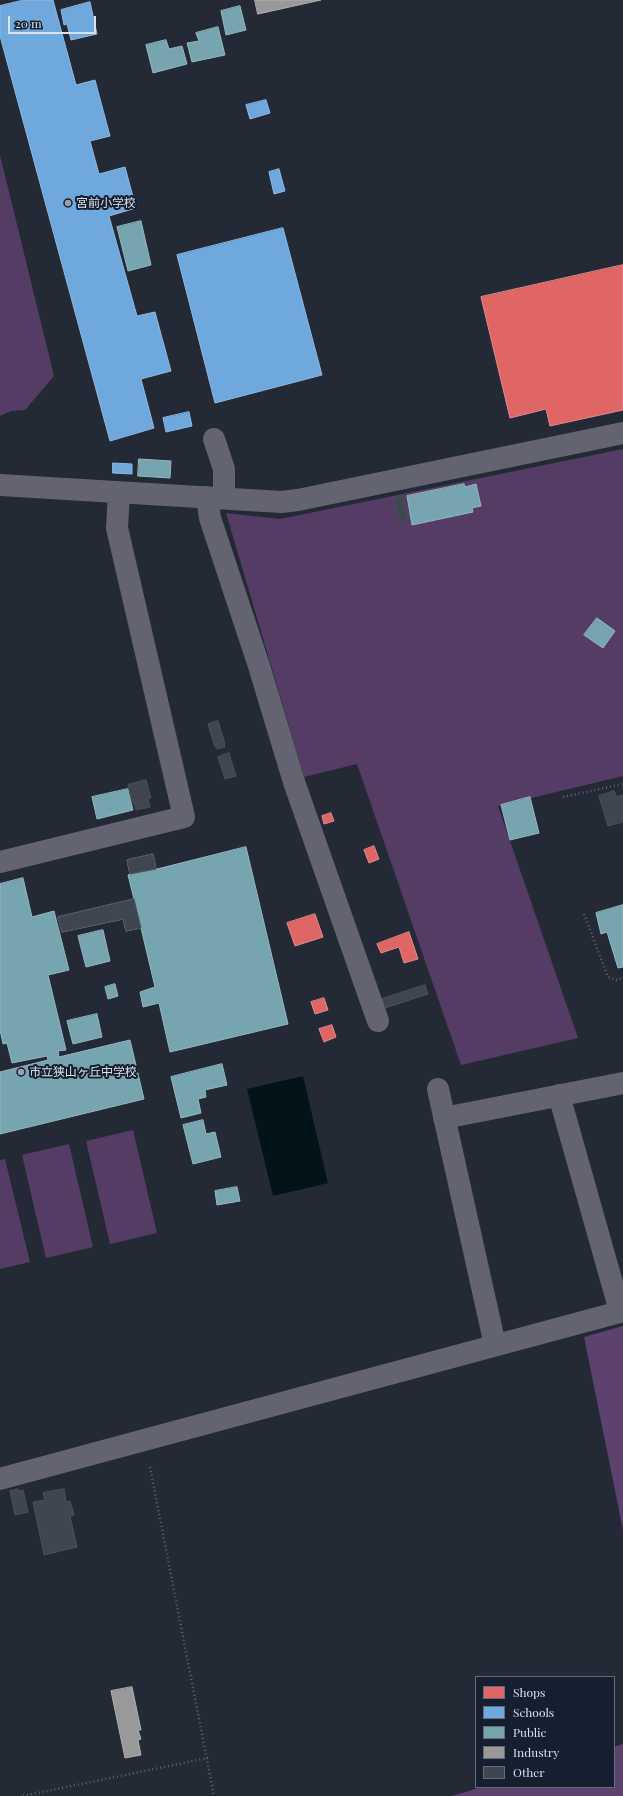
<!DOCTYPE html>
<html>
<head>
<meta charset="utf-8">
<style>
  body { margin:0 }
  #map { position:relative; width:623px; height:1796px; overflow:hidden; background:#242a35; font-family:"Playfair Display",serif }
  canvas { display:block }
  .legend { position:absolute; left:475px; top:1676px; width:140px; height:112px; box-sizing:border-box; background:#151f30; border:1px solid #646d7c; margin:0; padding:5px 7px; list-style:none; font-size:12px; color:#dae1ed }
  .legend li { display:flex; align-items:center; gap:8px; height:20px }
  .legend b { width:20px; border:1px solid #646d7c }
  .scale { position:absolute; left:8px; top:16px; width:88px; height:18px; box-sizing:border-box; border:2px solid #dae1ed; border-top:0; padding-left:5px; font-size:12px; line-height:14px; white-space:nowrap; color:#dae1ed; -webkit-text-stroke:3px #151f30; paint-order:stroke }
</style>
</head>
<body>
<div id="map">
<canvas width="623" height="1796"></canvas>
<ul class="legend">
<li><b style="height:11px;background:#e06666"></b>Shops</li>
<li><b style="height:11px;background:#6fa8dc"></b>Schools</li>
<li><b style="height:11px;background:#76a5af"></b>Public</li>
<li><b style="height:11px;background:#999"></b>Industry</li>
<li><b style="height:11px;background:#3f464f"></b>Other</li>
</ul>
<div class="scale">20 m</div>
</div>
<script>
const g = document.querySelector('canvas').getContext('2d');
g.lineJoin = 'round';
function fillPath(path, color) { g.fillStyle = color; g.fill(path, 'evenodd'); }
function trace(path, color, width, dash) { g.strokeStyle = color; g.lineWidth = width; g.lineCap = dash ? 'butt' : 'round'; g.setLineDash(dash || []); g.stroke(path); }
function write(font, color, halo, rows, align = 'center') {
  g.font = font + ' "Playfair Display","Noto Sans JP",serif'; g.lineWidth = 4; g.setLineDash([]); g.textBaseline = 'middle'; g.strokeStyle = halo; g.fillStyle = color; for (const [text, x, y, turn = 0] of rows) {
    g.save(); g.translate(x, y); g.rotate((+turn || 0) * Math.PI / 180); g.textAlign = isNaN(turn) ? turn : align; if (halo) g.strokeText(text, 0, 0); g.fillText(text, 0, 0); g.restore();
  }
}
const green = new Path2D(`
  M0,155L54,376L25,410L11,411L0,416Z
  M623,449V776L498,806L578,1038L461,1065L357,764L304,777L226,513L280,519Z
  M133,1130L157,1233L110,1244L86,1141Z
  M69,1144L93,1247L46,1258L22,1155Z
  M5,1159L30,1262L0,1269V1160Z`);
const forest = new Path2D(`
  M623,1326V1530L584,1337Z
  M623,1744V1796H452L482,1787H614V1747Z`);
const water = new Path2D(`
  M303,1076L328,1183L273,1196L247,1089Z`);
const shops = new Path2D(`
  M623,265V410L550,426L546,409L510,418L481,297Z
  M331,813L334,821L324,824L322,816Z
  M374,846L379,859L369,863L364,850Z
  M315,914L323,937L295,946L287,923Z
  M409,932L418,959L404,963L399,947L381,953L377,944Z
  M324,998L328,1010L315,1014L311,1002Z
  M332,1025L336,1037L324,1042L319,1029Z`);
const schools = new Path2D(`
  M24,0H53L76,85L95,80L110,136L90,141L99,174L125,167L136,208L109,216L137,316L155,312L171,371L141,379L154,428L110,441L0,36V6Z
  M90,2L97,34L71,40L67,24L64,25L61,10Z
  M266,100L270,113L250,119L246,105Z
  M279,169L285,191L274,194L269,172Z
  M283,228L322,375L215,403L177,255Z
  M189,412L192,426L166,432L163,418Z
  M113,463L132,464V474L113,473Z`);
const public = new Path2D(`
  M240,6L246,30L226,35L221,11Z
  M218,27L225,55L192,62L187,43L199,41L196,33Z
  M166,40L169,49L182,46L187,64L153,73L146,45Z
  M141,221L151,265L128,271L117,227Z
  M139,459L171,461L170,478L138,476Z
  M464,484L465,487L476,484L481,506L472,508L473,512L412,525L407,496Z
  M597,618L615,631L603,648L584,635Z
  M128,789L133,810L97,819L92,797Z
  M530,797L539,833L510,840L501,805Z
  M246,847L288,1024L170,1052L159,1003L143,1007L140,992L155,987L141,928L126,931L123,919L62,932L58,917L134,899L128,875L130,874L127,860L153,854L156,869Z
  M23,878L32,917L54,911L69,970L48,975L66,1050L58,1051L59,1057L130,1040L144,1099L0,1134V1072L48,1060L47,1056L12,1063L7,1043L3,1044L0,1030V884Z
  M623,905V967L618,968L607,932L601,934L596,913Z
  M103,930L110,961L86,967L78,936Z
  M115,984L118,996L108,999L105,987Z
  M97,1014L102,1037L73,1044L67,1021Z
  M222,1064L227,1085L205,1090L206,1097L198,1099L201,1113L181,1118L171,1077Z
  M203,1120L206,1134L215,1132L221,1157L193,1164L183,1125Z
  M237,1187L240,1201L217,1205L215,1191Z`);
const industry = new Path2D(`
  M255,0H321L258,14Z
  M132,1687L141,1730H138L141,1739L138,1740L141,1755L125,1758L111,1691Z`);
const building = new Path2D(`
  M402,496L408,519L399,521L394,498Z
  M218,721L225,744H224L225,747L217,749V747H215L208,724Z
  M229,753L236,776L225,779L218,757Z
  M146,780L151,798H148L150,807L136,810L134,802L132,803L128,785Z
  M614,791L617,797L623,795V822L608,826L599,796Z
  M153,854L156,869L130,874L127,860Z
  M134,899L141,928L126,931L123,919L62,932L58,917Z
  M425,985L428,994L385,1008L382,999Z
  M18,1489L19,1491L23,1490L28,1512L15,1515L10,1491Z
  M64,1489L66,1502L70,1501L74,1515L70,1516L77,1547L44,1555L33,1502L45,1500L43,1493Z`);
const path = new Path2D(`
  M563,797L623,784
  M584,914L608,977L616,980L623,978
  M150,1467L214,1796
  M23,1796L208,1758`);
const minor = new Path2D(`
  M214,439L224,469V498
  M0,485L281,502L298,500L623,433
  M207,497L210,518L259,666L294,782L378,1021
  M0,862L184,817L117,528L119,492
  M438,1089L495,1345
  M559,1095L620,1311
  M444,1118L623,1083
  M0,1479L623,1311`);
const markers = [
  [68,203,4,"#9aa1ad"],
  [21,1072,4,"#9aa1ad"]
];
const poiNames = [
  ["宮前小学校",76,203],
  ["市立狭山ヶ丘中学校",29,1072]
];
fillPath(green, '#543c64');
fillPath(forest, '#5c426d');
fillPath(water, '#031419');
fillPath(shops, '#e06666');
trace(shops, '#de8b8e', 1);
fillPath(schools, '#6fa8dc');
trace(schools, '#8fb9e1', 1);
fillPath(public, '#76a5af');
trace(public, '#94b7c2', 1);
fillPath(industry, '#999');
trace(industry, '#acafb2', 1);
fillPath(building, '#3f464f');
trace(building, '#495159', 1);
trace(path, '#60616c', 2.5, [1, 3]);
trace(minor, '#636371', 22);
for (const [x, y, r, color] of markers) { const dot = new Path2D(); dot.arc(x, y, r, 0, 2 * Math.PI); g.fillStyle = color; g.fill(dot); trace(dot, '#151f30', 1.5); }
write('12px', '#dae1ed', '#151f30', poiNames, 'left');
</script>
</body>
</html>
